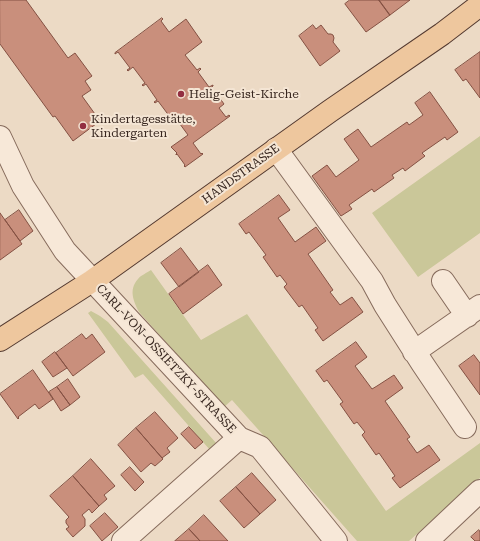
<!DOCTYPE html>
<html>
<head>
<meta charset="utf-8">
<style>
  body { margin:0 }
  canvas { display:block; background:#ecdac5 }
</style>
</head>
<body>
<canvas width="480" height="541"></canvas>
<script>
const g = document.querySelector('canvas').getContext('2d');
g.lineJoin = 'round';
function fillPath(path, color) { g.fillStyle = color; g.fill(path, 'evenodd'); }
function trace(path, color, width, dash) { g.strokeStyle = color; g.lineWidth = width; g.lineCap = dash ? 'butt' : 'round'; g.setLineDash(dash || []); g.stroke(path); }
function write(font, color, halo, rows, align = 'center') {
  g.font = font + ' "Roboto Serif",serif'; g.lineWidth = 4; g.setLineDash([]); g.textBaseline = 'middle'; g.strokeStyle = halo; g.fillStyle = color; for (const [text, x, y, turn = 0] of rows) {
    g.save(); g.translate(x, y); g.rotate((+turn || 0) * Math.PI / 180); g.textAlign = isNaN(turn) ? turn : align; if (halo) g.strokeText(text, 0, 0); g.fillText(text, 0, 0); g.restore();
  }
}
const green = new Path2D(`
  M480,136V233L418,277L372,213Z
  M151,270L201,340L247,314L386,511L480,443V478L409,541H357L232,400L224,407L139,312C134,302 128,290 138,279C141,275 147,273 151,270Z
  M91,311L100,316L108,322L217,444L210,450L143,374L135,378L88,313Z`);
const building = new Path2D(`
  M0,0H26L68,58L75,53L92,76L85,81L91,90L82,96L100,121L73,141L55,116L53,117L0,44Z
  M350,0H379L390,15L366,32L345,4Z
  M379,0H410L390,15Z
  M162,18L163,19L161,21L169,32L186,19L202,42L185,55L197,70L200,68L201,69L198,72L209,87L213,85V86L207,91L214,101L219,97L224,104L219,108L226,117L229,115L230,116L193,143L201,154L202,153L203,154L185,167L184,166L185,165L177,154L176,155V154L177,153L171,147L188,135L174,116L168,120L167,119L170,117L158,101L155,103L154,102L157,100L146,84L143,86L142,85L145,83L133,67L128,71L127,70L130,68L118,52L115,54V53Z
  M313,25L316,29L321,25L328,34H331L333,35L334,38L333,42L340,51L320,66L299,36Z
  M480,52V98L466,79L463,81L455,70Z
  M430,92L458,132L447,140L445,137L422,153L425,156L405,171L403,168L392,175L394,178L374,192L372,189L349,205L352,209L341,216L312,176L327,165L336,177L359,160L344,139L358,129L371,147L407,122L409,125L423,115L415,103Z
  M279,195L290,210L278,218L295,242L316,227L326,241L308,254L333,290L330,292L340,305L352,297L363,312L323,341L315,330L318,328L302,305L299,307L284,287L287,284L280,275L277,277L263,257L266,255L249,232L246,234L239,224Z
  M19,210L33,231L20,241L5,220Z
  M0,213L22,244L0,260Z
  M181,248L199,272L179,287L161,263Z
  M208,265L222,285L183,314L169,294Z
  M82,334L86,339L92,334L105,352L73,376L56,353Z
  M356,342L367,357L355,366L372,389L377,386L394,375L403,388L385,401L410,437L407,439L417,453L429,445L440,460L400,488L392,478L395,476L379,453L376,455L362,435L365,432L357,422L354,424L340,404L343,402L327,380L324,382L316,371Z
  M55,352L67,368L53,377L42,362Z
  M474,355L480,363V395L459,366Z
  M33,370L53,399L39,409L35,404L18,417L19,418L18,419L0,394Z
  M68,379L80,397L70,405L57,387Z
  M57,387L70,405L61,411L49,392Z
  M155,412L178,438L167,448L170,452L162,458L136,428Z
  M189,427L203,442L195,449L181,434Z
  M136,428L163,459L155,466L151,463L141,472L118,445Z
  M91,459L115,486L104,495L107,499L99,506L73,476Z
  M130,467L144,482L135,491L121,475Z
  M252,473L276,500L260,514L236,487Z
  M73,476L99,506L92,513L89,509L82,515L85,519V526L73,537L66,529L69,527L66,523V520L69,517L50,496Z
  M236,487L260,514L244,528L220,501Z
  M105,513L118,527L102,541L90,526Z
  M204,515L228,541H200L189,529Z
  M189,529L200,541H175Z
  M479,530L480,532V541H475L471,537Z`);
const minor = new Path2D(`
  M0,137L23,186L65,251L239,438L260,447L336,541
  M276,149L372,281L385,305L422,363L465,427
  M443,281L467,316
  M414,352L480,306
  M123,541L239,438
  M427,541L480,491`);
const major = new Path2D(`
  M0,340L92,281L330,111L442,34L480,5`);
const markers = [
  [181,94,4,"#932e41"],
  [83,126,4,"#932e41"]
];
const poiNames = [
  ["Helig-Geist-Kirche",189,94],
  ["Kindertagesstätte,",91,119],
  ["Kindergarten",91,133]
];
const streetNames = [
  ["HANDSTRASSE",241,174,-36],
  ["CARL-VON-OSSIETZKY-STRASSE",166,359,47]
];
fillPath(green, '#cac799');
fillPath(building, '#c98f7c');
trace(building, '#845143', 1);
trace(minor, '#866b5c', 24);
trace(major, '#543a30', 24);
trace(minor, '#f7e8d8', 22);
trace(major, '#eec79e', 22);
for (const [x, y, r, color] of markers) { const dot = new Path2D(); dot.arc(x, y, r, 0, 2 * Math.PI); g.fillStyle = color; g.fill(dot); trace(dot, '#f4e5d4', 1.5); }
write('12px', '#37261f', '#f4e5d4', poiNames, 'left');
write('12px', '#37261f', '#f4e5d4', streetNames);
</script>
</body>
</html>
